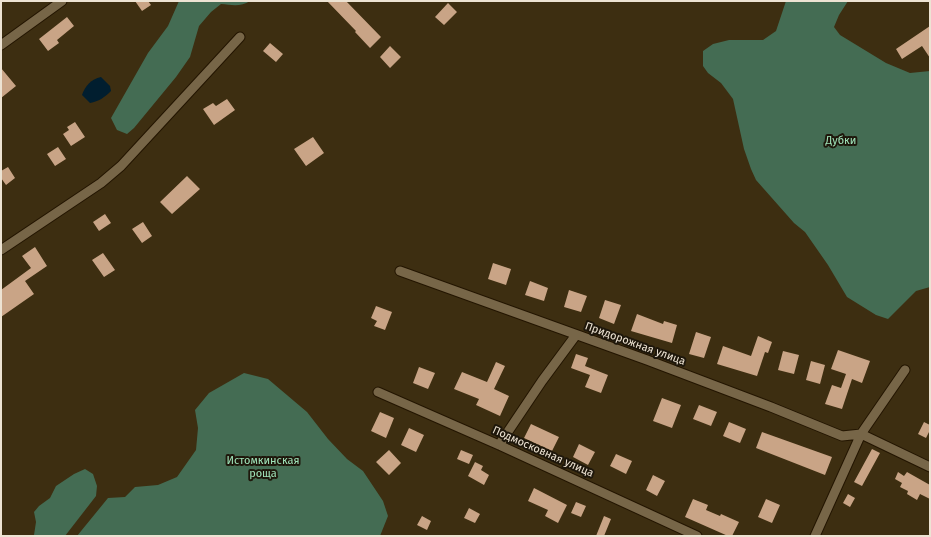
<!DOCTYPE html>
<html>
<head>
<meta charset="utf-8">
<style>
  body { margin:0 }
  #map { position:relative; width:931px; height:537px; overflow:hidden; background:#3d2e11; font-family:"Fira Sans",sans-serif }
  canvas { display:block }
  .frame { position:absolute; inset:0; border:2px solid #ede3d3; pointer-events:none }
</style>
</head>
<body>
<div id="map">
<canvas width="931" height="537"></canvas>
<div class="frame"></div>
</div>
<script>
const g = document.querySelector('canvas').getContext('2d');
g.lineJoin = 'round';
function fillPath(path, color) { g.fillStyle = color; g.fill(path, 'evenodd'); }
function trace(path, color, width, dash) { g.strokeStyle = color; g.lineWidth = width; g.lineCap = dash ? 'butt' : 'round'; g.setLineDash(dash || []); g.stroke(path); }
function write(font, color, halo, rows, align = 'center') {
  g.font = font + ' "Fira Sans",sans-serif'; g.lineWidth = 4; g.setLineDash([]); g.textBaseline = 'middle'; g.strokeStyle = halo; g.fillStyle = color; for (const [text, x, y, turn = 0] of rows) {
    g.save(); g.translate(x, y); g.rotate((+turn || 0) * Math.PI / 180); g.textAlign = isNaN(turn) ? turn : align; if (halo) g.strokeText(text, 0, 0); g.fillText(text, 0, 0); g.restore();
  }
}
const forest = new Path2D(`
  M179,1H250C241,7 232,5 221,4L211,12L199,26L190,57L176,77L134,128L127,134L117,130L111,118L148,53L168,26Z
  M786,1H848L839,15L834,27L840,35L886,63L910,73L930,71V287L916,291L888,319L876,315L847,297L828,265L805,232L794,223L756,180L751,169L744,149L733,99L721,83L708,73L703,66V51L713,44L729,40H763L776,31Z
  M244,373L268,379L307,412L328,439L347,459L363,471L383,501L388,516L380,536H77L108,498L125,497L135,487L158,485L177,477L196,450L198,428L195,410L209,393Z
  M85,469L93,474L97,486L96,496L65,536H32L34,535L36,522L34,512L39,506L50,498L56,486L74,474Z`);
const water = new Path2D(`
  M101,77L110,86L111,91C104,98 99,101 90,103L82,95C85,86 91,79 101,77Z`);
const building = new Path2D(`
  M135,1H148L151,5L142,11Z
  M327,1H346L381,37L370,48L355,32L356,31Z
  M448,3L457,12L444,25L435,17Z
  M67,17L74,26L57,40L59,43L48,51L39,39Z
  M930,26V58L922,46L902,59L896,49Z
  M270,43L283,54L276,62L263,51Z
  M390,46L401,57L390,68L380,57Z
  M1,68L16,86L1,98Z
  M227,99L235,110L214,125L203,109L213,103L216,106Z
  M75,122L85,137L71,146L63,134L69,130L67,127Z
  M313,137L324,153L306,166L294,149Z
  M58,147L66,159L55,166L47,154Z
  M8,167L15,178L6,185L1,178V171Z
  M187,176L200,189L172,214L160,202Z
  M105,214L111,223L99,231L93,222Z
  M143,222L152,236L142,243L132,229Z
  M35,247L47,266L25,281L34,294L1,317V290L31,268L22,256Z
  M103,253L115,270L104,277L92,260Z
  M493,263L511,269L506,285L488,279Z
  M530,281L548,288L544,301L525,295Z
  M569,290L587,296L581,312L564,307Z
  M605,300L621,305L614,324L599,318Z
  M376,306L392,312L385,330L374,326L377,321L371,318Z
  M637,314L663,324L664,321L677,325L672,343L631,331Z
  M696,332L711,337L704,358L689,354Z
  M758,336L772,342L768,353L765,352L757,376L717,364L723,346L751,356Z
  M838,350L870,361L862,383L852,379L842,409L825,404L832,385L841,388L846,374L831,369Z
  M783,351L799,355L794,374L778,370Z
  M576,354L588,358L585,366L608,375L601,393L585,387L590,375L571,368Z
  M811,361L825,365L820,384L806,380Z
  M496,362L505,366L494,389L509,396L500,416L476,405L479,399L454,389L462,372L487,382Z
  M419,367L435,373L428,389L413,383Z
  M662,398L681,405L672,428L653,421Z
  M699,405L717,412L711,426L693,419Z
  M380,412L394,418L386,438L371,431Z
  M729,422L746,429L740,443L723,436Z
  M924,422L930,425V430L926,438L918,434Z
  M531,424L559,437L552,451L524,438Z
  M409,428L424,435L416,452L401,445Z
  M762,432L832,457L825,475L756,448Z
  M579,444L595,452L588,465L573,457Z
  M872,449L880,453L862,486L854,482Z
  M389,450L401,463L389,475L376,462Z
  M461,450L473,455L469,464L457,459Z
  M616,454L632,461L626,474L610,466Z
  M475,462L483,466L481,470L489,475L484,485L468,476Z
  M898,472L904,476L907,472L930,485V499L920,494L917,500L907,494L908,491L900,487L902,483L895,479Z
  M653,475L665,481L657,496L646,490Z
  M534,488L567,505L558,523L545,516L548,510L528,501Z
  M848,494L855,498L850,507L843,503Z
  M693,499L708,505L706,510L720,516L721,514L739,522L732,536H728L685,517Z
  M766,499L780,505L772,523L758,517Z
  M576,502L586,506L581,517L571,513Z
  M469,508L480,514L475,523L464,518Z
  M422,516L431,521L427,530L417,525Z
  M604,516L611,519L604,536H596Z`);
const street = new Path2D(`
  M1,45L62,1
  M1,250L101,183L121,166L240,37
  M400,271L647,360L771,407L842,436L861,434L930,467
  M378,392L499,445L697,536
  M499,445L542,381L576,335
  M815,536L861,434L905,370`);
const parkNames = [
  ["Дубки",841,141],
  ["Истомкинская",263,461],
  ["роща",263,474]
];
const streetNames = [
  ["Придорожная улица",635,344,20],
  ["Подмосковная улица",543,452,24]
];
fillPath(forest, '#446c53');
fillPath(water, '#011e2f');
fillPath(building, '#c9a486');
trace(street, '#231500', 11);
trace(street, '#776648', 9);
write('11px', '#9fe3b9', '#1e170b', parkNames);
write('11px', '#ede3d3', '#1e170b', streetNames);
</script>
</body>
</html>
